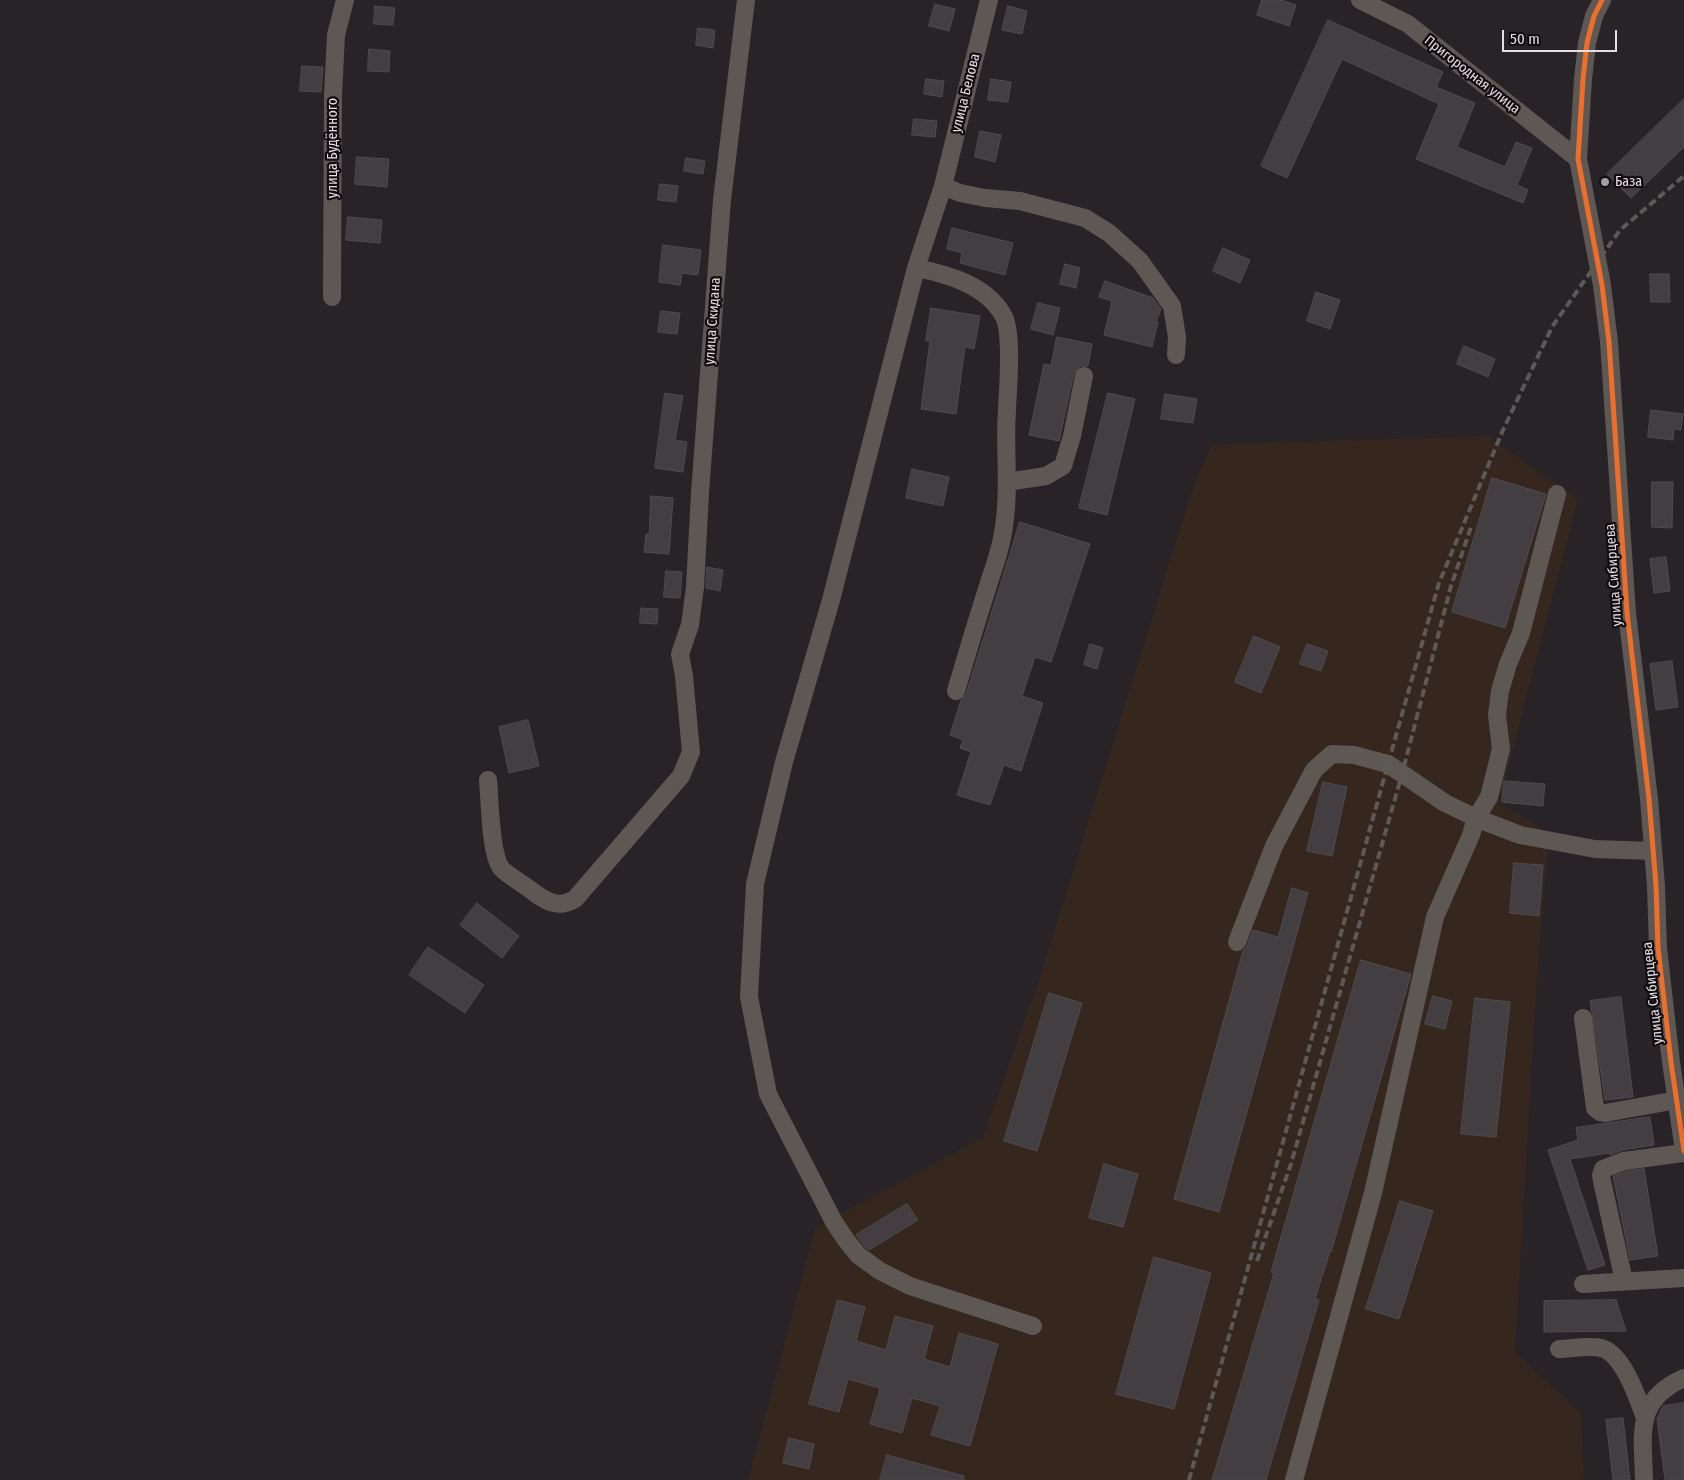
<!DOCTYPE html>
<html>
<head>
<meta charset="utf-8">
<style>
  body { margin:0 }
  #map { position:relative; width:1684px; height:1480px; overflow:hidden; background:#272327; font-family:"Fira Sans Condensed",sans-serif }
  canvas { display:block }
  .scale { position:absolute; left:1502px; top:30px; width:115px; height:22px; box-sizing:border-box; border:2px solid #e5dfe4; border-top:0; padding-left:6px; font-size:15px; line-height:18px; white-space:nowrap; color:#e5dfe4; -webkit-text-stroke:4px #100c0f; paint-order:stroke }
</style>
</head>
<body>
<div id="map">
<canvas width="1684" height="1480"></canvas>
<div class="scale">50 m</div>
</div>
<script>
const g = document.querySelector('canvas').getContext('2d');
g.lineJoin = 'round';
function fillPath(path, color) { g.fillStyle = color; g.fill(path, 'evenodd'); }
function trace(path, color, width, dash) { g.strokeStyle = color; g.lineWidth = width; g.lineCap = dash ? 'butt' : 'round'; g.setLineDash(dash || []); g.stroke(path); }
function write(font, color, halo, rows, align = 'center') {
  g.font = font + ' "Fira Sans Condensed",sans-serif'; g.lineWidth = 4.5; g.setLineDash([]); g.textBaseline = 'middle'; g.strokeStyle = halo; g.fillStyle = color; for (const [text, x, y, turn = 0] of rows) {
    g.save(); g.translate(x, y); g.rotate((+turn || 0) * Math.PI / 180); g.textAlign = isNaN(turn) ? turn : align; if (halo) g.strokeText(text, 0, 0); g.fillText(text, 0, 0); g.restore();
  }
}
const industrial = new Path2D(`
  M1487,436L1578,499L1499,803L1549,833L1536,993L1515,1352L1581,1413L1584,1480H748L815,1228L983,1137L1039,980L1190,496L1211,445Z`);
const building = new Path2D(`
  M1262,0H1281L1296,5L1289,26L1257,15Z
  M935,4L955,9L949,31L929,26Z
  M375,6L395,8L393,25L374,24Z
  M1008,6L1027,11L1022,34L1002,30Z
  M1328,20L1443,72L1436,87L1475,103L1457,147L1505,167L1516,142L1532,148L1517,185L1528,190L1523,203L1416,159L1439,104L1342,59L1287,178L1261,166Z
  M698,28L715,30L713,48L696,45Z
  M369,49L390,51L389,72L368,71Z
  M302,66L323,67L321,92L300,91Z
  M926,79L944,81L942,97L924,94Z
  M991,79L1011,82L1008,102L988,100Z
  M1684,99V147L1631,198L1607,174Z
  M914,119L937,121L935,137L912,135Z
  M980,131L1001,135L995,162L975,157Z
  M357,157L389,159L387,187L355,184Z
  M686,158L705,161L703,174L684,171Z
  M660,184L678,186L676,202L658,200Z
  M348,217L382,220L380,243L346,240Z
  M952,228L1013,243L1005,275L960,263L962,253L947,249Z
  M663,245L701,250L698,275L682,273L680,285L659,282Z
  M1223,248L1250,260L1240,283L1213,271Z
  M1065,264L1080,268L1076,288L1060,284Z
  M1650,274H1669L1670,302H1651Z
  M1105,281L1153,298L1161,309L1156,322H1158L1152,347L1104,335L1112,301L1099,297Z
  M1316,292L1340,300L1330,329L1307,321Z
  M1038,303L1060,308L1053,335L1031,329Z
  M931,308L980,316L974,349L965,347L956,414L921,409L930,341H926Z
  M661,311L680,313L677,334L658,332Z
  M1057,337L1092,344L1088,366H1080L1074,373L1059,441L1029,435L1044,364L1051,365Z
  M1464,346L1495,359L1488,377L1457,364Z
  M665,393L683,396L675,440L687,442L683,472L655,468Z
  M1108,393L1135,399L1107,515L1079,508Z
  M1165,394L1197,399L1193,423L1161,419Z
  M1651,410L1683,414L1681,430L1674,429L1673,440L1648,437Z
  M912,469L949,477L943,506L906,498Z
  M1492,478L1546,494L1505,628L1452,612Z
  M1652,482H1673L1672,528L1652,527Z
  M651,496L673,498L669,554L644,552L646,534H649Z
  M1020,522L1090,544L1051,662L1035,657L1022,696L1043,703L1021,771L1004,765L990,805L957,795L971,752L960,748L963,740L950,735L961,700L966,694Z
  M1666,557L1670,591L1654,593L1650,559Z
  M707,567L723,570L720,591L706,588Z
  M666,571L682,572L680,598L664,597Z
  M641,608L658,609L657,624L640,623Z
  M1254,636L1280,647L1261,693L1235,682Z
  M1090,644L1103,648L1097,669L1084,665Z
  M1307,644L1328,651L1321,671L1300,664Z
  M1672,661L1678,707L1656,710L1650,664Z
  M528,720L539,766L509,773L499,727Z
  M1504,781L1545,784L1543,806L1502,802Z
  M1323,782L1347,787L1332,856L1307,851Z
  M1514,863L1543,865L1539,916L1510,913Z
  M1292,888L1308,893L1219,1212L1174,1199L1243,951L1247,946L1253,930L1278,937Z
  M477,903L519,936L502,958L460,925Z
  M428,947L484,985L465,1013L409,975Z
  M1361,960L1411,974L1331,1252L1330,1251L1315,1299L1319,1300L1266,1480H1212L1274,1273L1271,1272L1281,1237Z
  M1049,993L1082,1003L1037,1151L1004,1141Z
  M1433,996L1452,1001L1445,1029L1425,1024Z
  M1621,997L1633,1097L1605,1100L1590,1001Z
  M1475,998L1510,1002L1496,1137L1461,1134Z
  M1650,1117L1654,1145L1623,1150L1610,1155L1609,1153L1570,1159L1605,1265L1588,1270L1548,1150L1578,1140L1576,1128Z
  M1104,1164L1138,1174L1123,1227L1089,1218Z
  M1644,1169L1658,1256L1630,1260L1613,1176L1627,1171Z
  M1400,1201L1433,1211L1399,1319L1366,1309Z
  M907,1204L918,1220L869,1250L865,1247L856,1235Z
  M1154,1257L1211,1273L1174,1409L1116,1394Z
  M838,1300L865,1307L856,1341L886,1350L895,1316L933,1326L924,1359L950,1367L959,1333L998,1344L970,1446L931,1435L940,1406L912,1398L902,1433L870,1424L880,1388L848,1379L839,1412L809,1404Z
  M1616,1300L1626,1331L1544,1332V1301Z
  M1684,1403V1480H1665L1657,1419L1663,1406Z
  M1623,1418L1630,1480H1613L1606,1420Z
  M789,1438L814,1444L809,1469L783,1463Z
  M887,1455L964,1476V1480H880Z`);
const minor = new Path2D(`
  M989,0L943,186L916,268L831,600L784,762L755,884L749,997L768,1094L834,1222L846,1240L858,1255L880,1271L910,1286L1033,1326
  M1360,0L1408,24L1578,159
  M1602,0L1594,16L1587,43L1583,79L1578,159L1602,285L1609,342L1627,613L1649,799L1656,886L1658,948L1671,1062L1684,1151
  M943,186L960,193L985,198L1020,201L1085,218L1109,233L1140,261L1172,306L1177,337L1176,355
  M916,268C947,274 986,285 1003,315C1013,331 1008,388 1007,409C1004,452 1011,495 1002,538C999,555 992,572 987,589C976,623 966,657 956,691
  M332,297L333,95L336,35L345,0
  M1007,482L1046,476L1063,466L1072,436L1084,376
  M488,780C490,800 490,853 501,868C507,875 528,887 536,894C549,903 560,908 575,899L681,776L691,752L684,676L680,654L690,625L695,587L700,493L722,200L746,0
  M1237,942L1274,846L1314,770L1332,754L1354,755L1388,764L1445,803L1476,818L1520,835L1595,849L1653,851
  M1583,1018L1595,1108L1600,1112L1605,1113L1677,1100
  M1624,1281L1602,1181L1601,1175L1603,1169L1624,1161L1684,1153
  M1583,1284L1684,1278
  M1559,1349C1570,1349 1590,1345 1601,1348C1623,1353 1638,1399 1645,1418
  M1294,1480L1373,1193L1435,917L1471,835L1476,818L1489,797L1501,749L1497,715L1500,691L1508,664L1521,633L1557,494
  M1644,1480C1643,1434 1634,1400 1684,1378`);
const rail = new Path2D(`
  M1257,1261L1291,1164L1402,774L1451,586L1472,524
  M1189,1480L1388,764L1439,583L1503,430L1552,327L1620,230L1684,176`);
const cycleway = new Path2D(`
  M1602,0L1594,16L1587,43L1583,79L1578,159L1602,285L1609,342L1627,613L1649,799L1656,886L1658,948L1671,1062L1684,1151`);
const markers = [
  [1605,182,5,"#a29da2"]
];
const streetNames = [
  ["Пригородная улица",1472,75,38],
  ["улица Белова",966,93,-76],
  ["улица Будённого",333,148,-90],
  ["улица Скидана",713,321,-86],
  ["улица Сибирцева",1614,575,-94],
  ["улица Сибирцева",1653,993,-96]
];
const poiNames = [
  ["База",1615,182]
];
fillPath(industrial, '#35271d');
fillPath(building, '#423e42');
trace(building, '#4f4b4f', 1);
trace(minor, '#5e5854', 18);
trace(rail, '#5e5957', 4, [8, 4]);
trace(cycleway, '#ee6e29', 5);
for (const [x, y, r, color] of markers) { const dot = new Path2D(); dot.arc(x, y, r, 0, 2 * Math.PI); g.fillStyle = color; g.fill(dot); trace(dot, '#100c0f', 2); }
write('14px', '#e5dfe4', '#100c0f', streetNames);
write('14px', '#e5dfe4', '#100c0f', poiNames, 'left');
</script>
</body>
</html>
